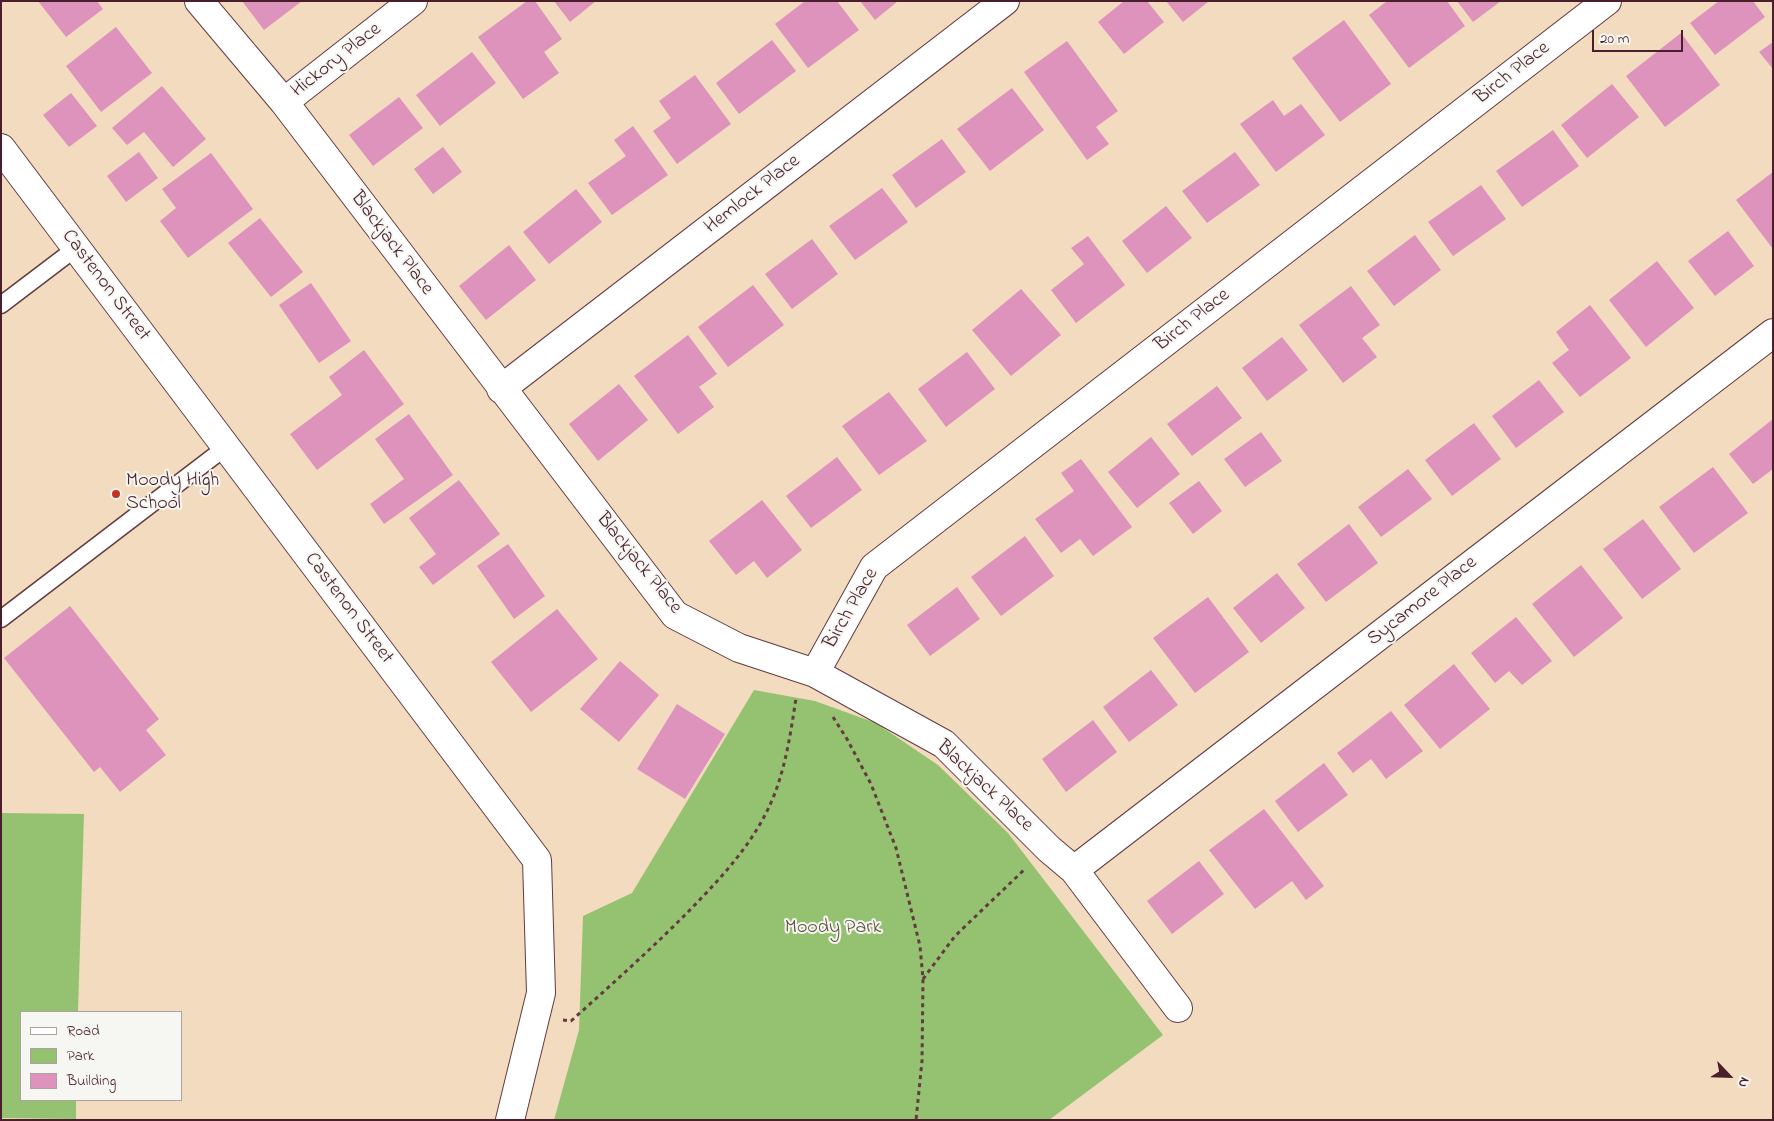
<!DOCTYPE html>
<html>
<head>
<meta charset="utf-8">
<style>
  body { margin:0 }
  #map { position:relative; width:1774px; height:1121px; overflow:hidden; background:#f3dbc0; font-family:"Indie Flower",sans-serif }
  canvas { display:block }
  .frame { position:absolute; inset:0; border:2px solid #4a1f2b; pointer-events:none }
  .legend { position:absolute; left:20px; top:1011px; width:162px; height:90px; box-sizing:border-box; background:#f6f6f2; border:1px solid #b1a0a2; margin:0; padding:6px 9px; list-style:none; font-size:15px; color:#4a1f2b }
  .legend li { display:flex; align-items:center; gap:10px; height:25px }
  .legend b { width:25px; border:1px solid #b1a0a2 }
  .north { position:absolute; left:1704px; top:1051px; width:50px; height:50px; -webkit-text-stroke:4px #f6f6f2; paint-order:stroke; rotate:114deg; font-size:14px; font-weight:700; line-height:20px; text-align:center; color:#4a1f2b }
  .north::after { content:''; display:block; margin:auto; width:18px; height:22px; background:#4a1f2b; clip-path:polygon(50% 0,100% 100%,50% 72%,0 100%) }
  .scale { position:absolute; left:1592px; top:30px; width:91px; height:22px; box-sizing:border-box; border:2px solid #4a1f2b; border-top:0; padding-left:6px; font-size:15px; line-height:18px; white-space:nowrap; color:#4a1f2b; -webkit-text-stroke:4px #f6f6f2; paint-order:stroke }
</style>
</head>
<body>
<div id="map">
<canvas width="1774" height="1121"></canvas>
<div class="frame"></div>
<ul class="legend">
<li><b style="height:6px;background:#fff"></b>Road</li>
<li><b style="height:14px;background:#95c270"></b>Park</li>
<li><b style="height:14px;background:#dd93bc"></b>Building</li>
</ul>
<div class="north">N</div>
<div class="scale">20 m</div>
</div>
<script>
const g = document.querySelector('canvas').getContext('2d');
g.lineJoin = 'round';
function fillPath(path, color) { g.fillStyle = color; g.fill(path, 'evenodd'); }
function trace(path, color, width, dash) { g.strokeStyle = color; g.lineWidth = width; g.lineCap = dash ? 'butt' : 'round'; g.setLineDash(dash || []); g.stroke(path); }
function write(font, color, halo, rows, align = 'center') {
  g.font = font + ' "Indie Flower",sans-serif'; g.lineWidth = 4; g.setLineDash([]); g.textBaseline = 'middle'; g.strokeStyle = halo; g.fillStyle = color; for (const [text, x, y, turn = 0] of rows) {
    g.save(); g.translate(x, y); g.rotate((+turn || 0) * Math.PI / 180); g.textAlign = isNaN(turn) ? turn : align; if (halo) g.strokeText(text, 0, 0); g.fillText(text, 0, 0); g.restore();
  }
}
const green = new Path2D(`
  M754,690L815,701L876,723L938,765L1008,833L1163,1035L1049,1120H554L579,1030L583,916L632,893Z
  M1,813L84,814L78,1012H21V1100H76V1119L1,1118Z`);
const building = new Path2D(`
  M38,1H97L103,9L66,37Z
  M242,1H302L264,30Z
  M527,1H535L562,39L544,52L559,73L523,99L478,37Z
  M554,1H596L570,22Z
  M805,1H837L859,30L808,68L775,24Z
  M860,1H898L875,20Z
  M1124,1H1147L1164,22L1124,54L1098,22Z
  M1166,1H1209L1183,22Z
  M1387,1H1447L1465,26L1409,68L1369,15Z
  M1457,1H1501L1473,22Z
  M1719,1H1753L1765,17L1715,55L1690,23Z
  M1344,20L1391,84L1340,122L1292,58Z
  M116,27L152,73L101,112L66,66Z
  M1681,33L1720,85L1665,127L1626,76Z
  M772,40L796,71L739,114L716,83Z
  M1067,41L1118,111L1096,127L1109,144L1087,160L1024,72Z
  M1773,42V69L1759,52Z
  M472,52L496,83L440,126L416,95Z
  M695,75L731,124L677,164L653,131L671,118L659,101Z
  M1612,84L1639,117L1587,158L1561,125Z
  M162,86L206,139L173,167L144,132L127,145L112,128Z
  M1012,88L1044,130L990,171L957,129Z
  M71,93L97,126L69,147L43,115Z
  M399,97L423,128L373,166L349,135Z
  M1273,100L1284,116L1301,104L1325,135L1276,172L1240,124Z
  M633,126L668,175L612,215L588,183L626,156L614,140Z
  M1553,130L1579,166L1522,207L1496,171Z
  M942,139L966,172L916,208L892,175Z
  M443,147L462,172L433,194L414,169Z
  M139,152L158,178L126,202L107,176Z
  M1235,152L1260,185L1207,223L1182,191Z
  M211,153L253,209L188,258L160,221L176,208L162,189Z
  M1773,172V249L1736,200Z
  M1481,185L1506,219L1453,256L1428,222Z
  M882,188L908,222L855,260L829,226Z
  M576,189L602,222L549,264L523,232Z
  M1166,206L1192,238L1147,273L1122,241Z
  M260,218L303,272L271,297L228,243Z
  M1728,231L1754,266L1715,296L1688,261Z
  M1415,235L1441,270L1394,306L1367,271Z
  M1088,236L1125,285L1076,323L1051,290L1084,264L1071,248Z
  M812,239L838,274L792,309L765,274Z
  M509,245L536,280L486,320L459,286Z
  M1657,261L1694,308L1646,347L1609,300Z
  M311,283L351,341L319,363L279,305Z
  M753,285L784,325L728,367L698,327Z
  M1351,286L1380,325L1362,338L1377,357L1343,383L1299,325Z
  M1021,289L1061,335L1011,376L972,330Z
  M1590,305L1631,358L1580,397L1552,363L1569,350L1556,332Z
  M688,335L717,374L699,387L714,407L678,434L634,376Z
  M1282,337L1308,370L1267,401L1242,368Z
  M364,350L404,404L317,470L290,434L342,395L329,377Z
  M967,352L995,389L946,427L918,389Z
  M1539,380L1564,412L1516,448L1492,416Z
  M619,384L648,420L598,461L569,424Z
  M1217,386L1242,418L1192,456L1167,424Z
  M889,392L927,441L879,475L842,426Z
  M409,414L453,475L384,524L370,504L404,479L375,439Z
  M1773,419V469L1753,484L1729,454Z
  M1474,423L1501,459L1452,496L1425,460Z
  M1261,432L1282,461L1245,487L1224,459Z
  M1151,437L1180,474L1137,508L1108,472Z
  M837,457L862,490L811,528L786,496Z
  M1081,459L1132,527L1093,556L1080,539L1061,553L1035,519L1074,491L1061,473Z
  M1713,467L1748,513L1694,553L1659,507Z
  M1408,469L1432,499L1381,537L1358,507Z
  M459,480L500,534L433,585L419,567L436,554L409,518Z
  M1199,481L1222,511L1193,534L1169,503Z
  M762,500L802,550L767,578L754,561L736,575L709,541Z
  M1643,519L1681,569L1642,599L1603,549Z
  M1349,524L1378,563L1326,602L1297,564Z
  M1025,536L1054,576L1001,616L971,577Z
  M508,544L545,596L514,619L477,566Z
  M1581,565L1623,618L1574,657L1532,604Z
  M1277,573L1305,608L1261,643L1233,608Z
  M957,587L980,619L930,656L907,625Z
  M1208,597L1249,652L1195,693L1153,638Z
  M70,606L159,719L146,730L166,755L120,792L100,767L94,772L4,658Z
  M557,609L598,659L531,712L491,662Z
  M1516,617L1552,661L1522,685L1509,671L1495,683L1471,653Z
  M620,661L659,695L619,742L580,709Z
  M1454,664L1490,709L1440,749L1404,705Z
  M1151,670L1178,705L1129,742L1103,707Z
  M677,704L725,734L685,799L637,769Z
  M1391,711L1423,751L1386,779L1371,759L1353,773L1337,753Z
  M1093,720L1117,752L1066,792L1042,759Z
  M1324,763L1348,795L1298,832L1275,801Z
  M1264,809L1324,886L1306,900L1292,881L1255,909L1209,850Z
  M1199,861L1224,894L1172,934L1147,901Z`);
const path = new Path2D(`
  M833,717L847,739L871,784L896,848L920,946L923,979L922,1061L916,1120
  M923,979L955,936L1026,868
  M563,1020L571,1021C610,986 648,952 685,915C719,880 754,844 773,798C786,766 791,731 796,698`);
const lane = new Path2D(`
  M1,305L76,248
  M1,619L226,447`);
const street = new Path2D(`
  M199,1L284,102L675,615L739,648L815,673L944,744L1049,849L1074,870L1178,1008
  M284,102L413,1
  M1,148L537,860L541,993L510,1120
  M501,389L1005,1
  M815,673L874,567L1607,1
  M1074,870L1773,333`);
const markers = [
  [116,494,5,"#c8321e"]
];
const streetNames = [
  ["Hickory Place",337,61,-38],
  ["Birch Place",1513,74,-38],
  ["Hemlock Place",753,195,-38],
  ["Blackjack Place",391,244,53],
  ["Castenon Street",105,286,53],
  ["Birch Place",1193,321,-38],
  ["Blackjack Place",638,564,51],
  ["Sycamore Place",1423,602,-38],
  ["Castenon Street",348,609,53],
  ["Birch Place",852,609,-60],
  ["Blackjack Place",984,787,43]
];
const poiNames = [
  ["Moody High",126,482],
  ["School",126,505]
];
const parkNames = [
  ["Moody Park",833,929]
];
fillPath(green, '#95c270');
fillPath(building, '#dd93bc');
trace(lane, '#633b41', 19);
trace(street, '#633b41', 30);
trace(path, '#633b41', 3, [4, 4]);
trace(lane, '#fff', 16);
trace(street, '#fff', 28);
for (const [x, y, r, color] of markers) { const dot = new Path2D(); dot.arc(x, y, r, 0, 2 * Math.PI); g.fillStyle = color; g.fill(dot); trace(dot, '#f6f6f2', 2); }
write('20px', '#4a1f2b', '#f6f6f2', streetNames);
write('20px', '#4a1f2b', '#f6f6f2', poiNames, 'left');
write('20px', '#605040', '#f6f6f2', parkNames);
</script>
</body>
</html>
